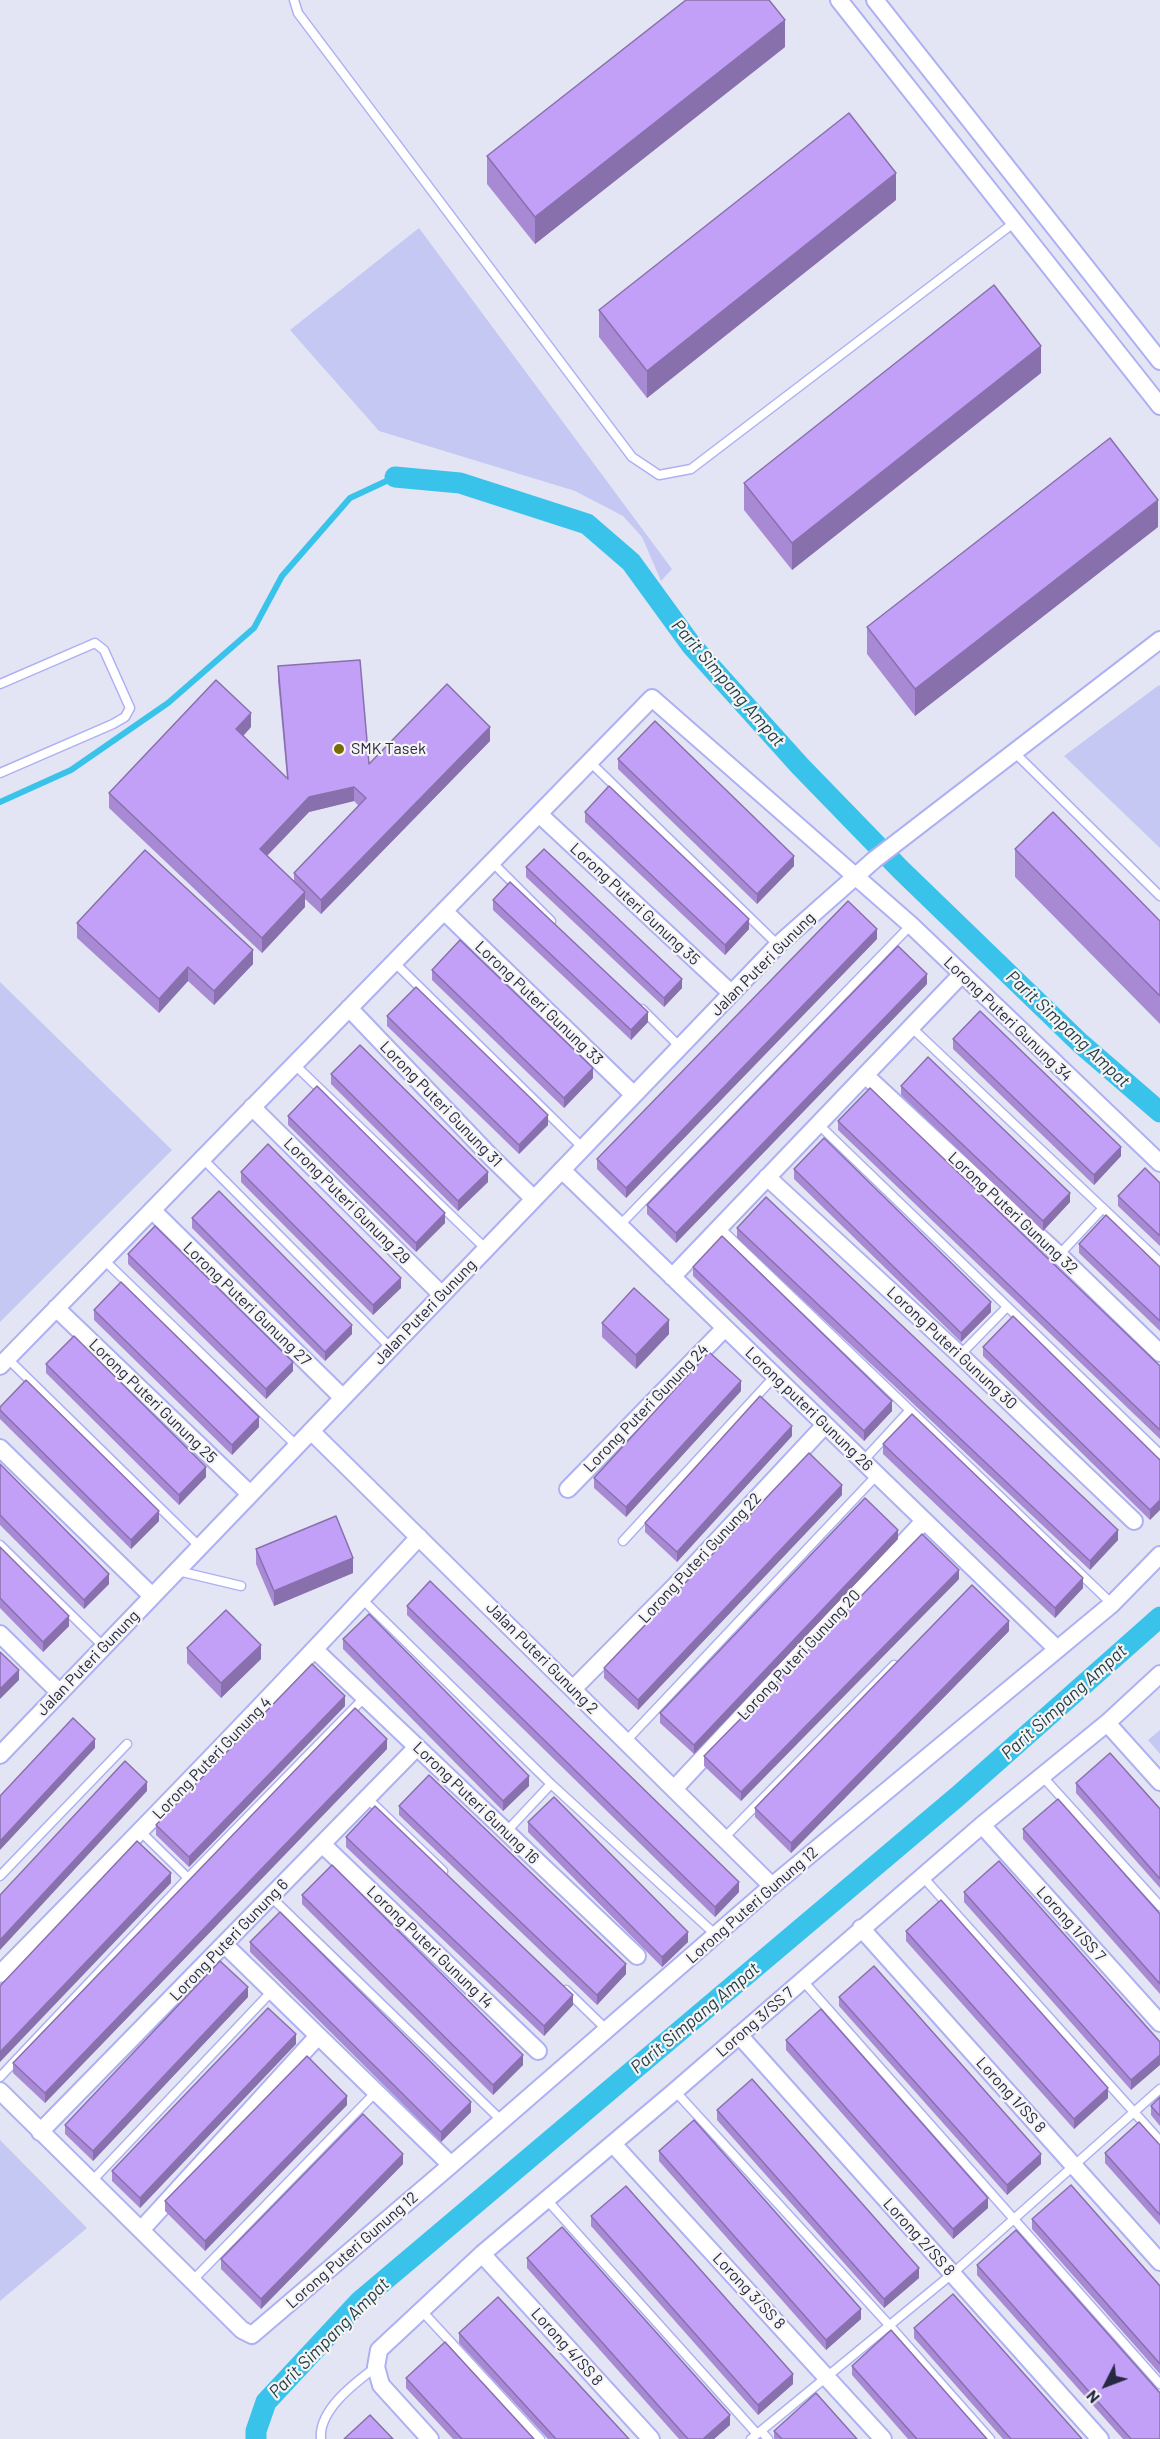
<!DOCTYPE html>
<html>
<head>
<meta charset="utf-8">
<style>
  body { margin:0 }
  #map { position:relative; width:1160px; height:2439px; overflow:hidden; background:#e4e5f4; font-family:Barlow,sans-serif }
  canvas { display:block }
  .north { position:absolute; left:1076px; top:2355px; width:60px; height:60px; -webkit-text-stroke:4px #f4f4f4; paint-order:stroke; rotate:228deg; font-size:16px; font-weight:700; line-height:24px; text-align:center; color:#272842 }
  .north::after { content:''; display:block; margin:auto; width:21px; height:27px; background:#272842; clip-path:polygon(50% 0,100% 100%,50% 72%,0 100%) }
</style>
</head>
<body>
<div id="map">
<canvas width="1160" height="2439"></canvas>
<div class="north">N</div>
</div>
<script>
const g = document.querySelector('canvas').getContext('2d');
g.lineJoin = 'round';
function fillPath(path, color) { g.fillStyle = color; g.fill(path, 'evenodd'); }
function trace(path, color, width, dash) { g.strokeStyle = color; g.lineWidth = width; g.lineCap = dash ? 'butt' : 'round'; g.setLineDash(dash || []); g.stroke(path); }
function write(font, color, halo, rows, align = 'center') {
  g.font = font + ' Barlow,sans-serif'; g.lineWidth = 4.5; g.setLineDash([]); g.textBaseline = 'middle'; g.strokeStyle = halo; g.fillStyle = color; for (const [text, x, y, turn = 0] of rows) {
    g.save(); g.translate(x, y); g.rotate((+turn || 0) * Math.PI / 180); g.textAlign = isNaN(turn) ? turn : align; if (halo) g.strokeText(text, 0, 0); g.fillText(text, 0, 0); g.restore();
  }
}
const green = new Path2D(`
  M419,228L672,569L661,581L642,537L623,516L575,491L379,431L290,330Z
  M1159,685L1160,686V848L1064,756Z
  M0,982L172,1150L0,1322Z
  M1160,1730V1754L1148,1740Z
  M0,2140L87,2228L0,2301Z`);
const stream = new Path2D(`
  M0,802L71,770L168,703L254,628L282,576L350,498L395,477`);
const canal = new Path2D(`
  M395,477L460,483L587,524L631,562L692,646L800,766L901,870L1080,1043L1160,1112
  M256,2439V2431L266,2402L360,2301L958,1796L1160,1617`);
const service = new Path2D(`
  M294,0L298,13L632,457L659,475L691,469L1015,222
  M0,684L95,643L104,650L130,708L125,717L113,724L0,773
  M1014,752L1160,896
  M590,762L778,945
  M492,862L551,921
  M394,962L583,1148
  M642,1009L680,1047
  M911,1027L1160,1262
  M294,1064L486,1249
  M818,1124L1160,1454
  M202,1158L391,1348
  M619,1226L911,925
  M719,1227L1112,1604
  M1059,1255L1103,1208
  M104,1260L297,1446
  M960,1355L1007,1307
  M7,1358L200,1547
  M863,1461L910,1410
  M623,1541L775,1376
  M0,1545L104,1647
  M178,1571L241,1586
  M362,1599L551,1784L716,1935
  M626,1741L877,1475
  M1042,1776L1160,1906
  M367,1798L443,1871
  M141,1832L188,1878
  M506,1832L551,1784
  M724,1838L894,1665
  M0,1876L127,1744
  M922,1876L1160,2141
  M271,1897L502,2121
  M803,1981L1160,2384
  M566,1990L607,2030
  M0,2077L188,1878L365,1697
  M675,2091L890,2326L990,2439
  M91,2182L272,1991
  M547,2200L757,2434
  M192,2281L376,2092
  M421,2310L540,2439
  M761,2431L768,2439
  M321,2439C318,2410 356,2382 376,2367
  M751,2439L952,2274L1160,2089`);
const minor = new Path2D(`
  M839,0L1160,406
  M875,0L1160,361
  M539,814L731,993
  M444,911L634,1095
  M349,1008L491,1157L534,1199
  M865,1075L1059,1255L1160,1353
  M252,1107L442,1295
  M562,1170L1056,1648
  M767,1177L960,1355L1134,1521
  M152,1210L343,1398
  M672,1277L961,975
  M56,1308L250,1494
  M0,1366L652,698L911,925L1160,1163
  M311,1431L772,1886
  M0,1448L152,1596
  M568,1489L725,1328
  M0,1634L60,1693
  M315,1650L637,1956
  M573,1689L673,1588L825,1425
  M1107,1723L1160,1782
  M0,1755L778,945L874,860L1160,640
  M674,1789L924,1521
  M982,1825L1160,2023
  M322,1844L538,2051
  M861,1928L1160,2262
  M224,1944L451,2165
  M0,1974C142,1830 282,1686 419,1537
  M739,2035L1100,2439
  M0,2091L242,2330L252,2335L451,2165L772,1886L1112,1604L1160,1555
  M40,2132L417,1747
  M613,2144L883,2439
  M141,2230L318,2036
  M482,2254L651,2439
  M430,2439L381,2385L376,2367L379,2350L482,2254L675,2091L982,1825L1107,1723L1160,1674`);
const wall = new Path2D(`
  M785,47L535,244L487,184V156Z
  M896,200L647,398L599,337V310Z
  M1041,373L792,570L744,510V483Z
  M1158,527L915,716L867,654V627Z
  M278,666L369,764L490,741L321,914L305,899V907L262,953L109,808V793L251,727L243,736L287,778L278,681ZM354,801L359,806L294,873V881L267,856L309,812Z
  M618,759L794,866L757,904L618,769Z
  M585,812L749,929L725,955L585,822Z
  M1015,849L1160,921V1024L1015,877Z
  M526,867L682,988L664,1007L526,877Z
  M493,900L648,1022L631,1040L493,910Z
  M77,923L253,964L214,1005L188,981L159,1013L77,938Z
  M877,939L626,1198L597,1169V1159Z
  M432,970L593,1078L564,1108L432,980Z
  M927,984L676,1243L647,1214V1205Z
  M387,1016L548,1125L519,1154L387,1026Z
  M953,1039L1121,1156L1094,1185L953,1049Z
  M331,1074L488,1182L458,1211L331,1084Z
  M901,1086L1070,1202L1043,1231L901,1095Z
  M288,1116L445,1223L416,1252L288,1125Z
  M838,1121L1160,1366V1439L838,1130Z
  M794,1169L991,1312L961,1342L794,1179Z
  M241,1172L401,1288L373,1315L241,1182Z
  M1160,1183V1246L1118,1206V1196Z
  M192,1218L352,1334L325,1361L192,1228Z
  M737,1228L1118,1540L1090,1570L737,1238Z
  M1079,1244L1160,1267V1331L1079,1253Z
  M128,1254L293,1371L266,1399L128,1264Z
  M693,1267L892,1411L864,1441L693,1276Z
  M94,1310L259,1427L232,1455L94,1320Z
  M602,1323L669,1334L636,1369L602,1337Z
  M983,1347L1160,1460L1150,1520L983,1356Z
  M46,1364L206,1477L179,1505L46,1373Z
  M741,1391L626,1517L594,1488V1478Z
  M0,1407L159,1521L131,1549L0,1419Z
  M792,1436L677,1562L645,1532V1523Z
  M883,1444L1083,1588L1055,1618L883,1454Z
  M0,1464L109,1584L84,1609L0,1525Z
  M842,1495L638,1710L604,1678V1668Z
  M898,1539L694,1754L660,1723V1713Z
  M0,1547L69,1626L43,1652L0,1608Z
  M256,1549L353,1573L274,1606L256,1564Z
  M959,1579L741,1801L704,1766V1756Z
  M407,1606L739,1892L715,1917L407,1615Z
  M1009,1631L791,1853L755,1817V1808Z
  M343,1639L529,1786L503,1811L343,1649Z
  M187,1648L261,1659L221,1698L187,1663Z
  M345,1706L189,1867L156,1835V1825Z
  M387,1749L45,2103L13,2073V2063Z
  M1076,1783L1160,1809V1888L1076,1793Z
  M399,1806L626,1974L597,2005L399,1815Z
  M528,1822L688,1942L662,1967L528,1832Z
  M1023,1829L1160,1914V1994L1023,1839Z
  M346,1837L573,2005L544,2036L346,1847Z
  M964,1892L1160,2042L1131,2090L964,1902Z
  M302,1895L523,2065L493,2095L302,1904Z
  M906,1931L1108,2098L1074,2129L906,1941Z
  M250,1942L471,2112L441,2142L250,1952Z
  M248,1997L93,2161L65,2134V2125Z
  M839,1997L1041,2164L1007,2195L839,2006Z
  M786,2040L988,2208L953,2239L786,2050Z
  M296,2044L140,2208L112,2181V2171Z
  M1160,2097V2126L1151,2115V2106Z
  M347,2105L205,2251L165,2211V2201Z
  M717,2110L919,2278L884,2308L717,2120Z
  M1160,2145V2225L1105,2163V2153Z
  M659,2151L861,2319L826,2350L659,2161Z
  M403,2164L261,2309L221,2269V2259Z
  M591,2216L793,2384L758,2415L591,2226Z
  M1032,2219L1160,2286V2374L1032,2229Z
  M527,2258L730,2425L714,2439H679L527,2268Z
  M977,2265L1160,2439H1123L977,2275Z
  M914,2328L1082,2439H1003L914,2338Z
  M459,2333L629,2439H548L459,2343Z
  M852,2366L987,2439H908L852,2375Z
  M406,2378L534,2439H453L406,2388Z
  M774,2431L857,2439H774Z`);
const shadedWall = new Path2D(`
  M785,20V47L535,244V217Z
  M896,173V200L647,398V371Z
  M1041,346V373L792,570V543Z
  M1158,500V527L915,716V689Z
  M251,713V727L236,744V729Z
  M490,727V741L321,914V900Z
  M354,787V801L309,812L260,863V849L309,797Z
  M794,856V866L757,904V894Z
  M305,892V907L262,953V938Z
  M749,919V929L725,955V945Z
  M877,929V939L626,1198V1188Z
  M253,950V964L214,1005V991Z
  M188,967V981L159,1013V999Z
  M927,974V984L676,1243V1233Z
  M682,979V988L664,1007V998Z
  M648,1012V1022L631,1040V1030Z
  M593,1068V1078L564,1108V1098Z
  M548,1115V1125L519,1154V1145Z
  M1121,1147V1156L1094,1185V1175Z
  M488,1172V1182L458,1211V1201Z
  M1070,1193V1202L1043,1231V1221Z
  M445,1213V1223L416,1252V1243Z
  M401,1278V1288L373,1315V1305Z
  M991,1302V1312L961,1342V1333Z
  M669,1320V1334L636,1369V1355Z
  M352,1325V1334L325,1361V1352Z
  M293,1362V1371L266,1399V1389Z
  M741,1381V1391L626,1517V1507Z
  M892,1401V1411L864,1441V1431Z
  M259,1417V1427L232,1455V1445Z
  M792,1426V1436L677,1562V1552Z
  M206,1467V1477L179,1505V1495Z
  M842,1485V1495L638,1710V1700Z
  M1160,1500V1510L1150,1520V1510Z
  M159,1511V1521L131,1549V1540Z
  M898,1530V1539L694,1754V1745Z
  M1118,1530V1540L1090,1570V1561Z
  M353,1558V1573L274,1606V1591Z
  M959,1570V1579L741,1801V1792Z
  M109,1574V1584L84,1609V1600Z
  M1083,1578V1588L1055,1618V1608Z
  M69,1616V1626L43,1652V1642Z
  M1009,1621V1631L791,1853V1843Z
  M261,1645V1659L221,1698V1683Z
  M19,1670V1680L0,1699V1689Z
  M345,1696V1706L189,1867V1857Z
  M95,1739V1748L0,1850V1841Z
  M387,1739V1749L45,2103V2093Z
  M529,1776V1786L503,1811V1801Z
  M147,1782V1791L0,1950V1940Z
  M171,1873V1883L0,2062V2052Z
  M739,1882V1892L715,1917V1907Z
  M688,1932V1942L662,1967V1957Z
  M626,1964V1974L597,2005V1995Z
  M248,1987V1997L93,2161V2151Z
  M573,1995V2005L544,2036V2026Z
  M296,2034V2044L140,2208V2198Z
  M523,2055V2065L493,2095V2085Z
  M1160,2055V2065L1131,2090V2080Z
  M1108,2088V2098L1074,2129V2119Z
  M347,2096V2105L205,2251V2241Z
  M471,2102V2112L441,2142V2132Z
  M403,2154V2164L261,2309V2299Z
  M1041,2154V2164L1007,2195V2185Z
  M988,2198V2208L953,2239V2229Z
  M919,2268V2278L884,2308V2299Z
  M861,2309V2319L826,2350V2340Z
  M793,2374V2384L758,2415V2405Z
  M730,2415V2425L714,2439H703Z`);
const building = new Path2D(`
  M686,0H769L785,20L535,217L487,156Z
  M849,113L896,173L647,371L599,310Z
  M994,285L1041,346L792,543L744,483Z
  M1110,438L1158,500L915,689L867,627Z
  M360,660L369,764L447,684L490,727L321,900L294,873L366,798L354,787L309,797L260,849L305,892L262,938L109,793L216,680L251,713L236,729L288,779L278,666Z
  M655,721L794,856L757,894L618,759Z
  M609,786L749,919L725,945L585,812Z
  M1053,812L1160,921V996L1015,849Z
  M544,849L682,979L664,998L526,867Z
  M145,850L253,950L214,991L188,967L159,999L77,923Z
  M510,882L648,1012L631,1030L493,900Z
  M848,901L877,929L626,1188L597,1159Z
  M460,940L593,1068L564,1098L432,970Z
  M898,946L927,974L676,1233L647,1205Z
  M416,987L548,1115L519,1145L387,1016Z
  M980,1011L1121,1147L1094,1175L953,1039Z
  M360,1045L488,1172L458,1201L331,1074Z
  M928,1057L1070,1193L1043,1221L901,1086Z
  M317,1086L445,1213L416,1243L288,1116Z
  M870,1088L1160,1366V1430L838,1121Z
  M824,1138L991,1302L961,1333L794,1169Z
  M268,1144L401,1278L373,1305L241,1172Z
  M1145,1168L1160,1183V1236L1118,1196Z
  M219,1191L352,1325L325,1352L192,1218Z
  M766,1197L1118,1530L1090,1561L737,1228Z
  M1106,1215L1160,1267V1321L1079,1244Z
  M155,1226L293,1362L266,1389L128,1254Z
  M722,1236L892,1401L864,1431L693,1267Z
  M121,1282L259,1417L232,1445L94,1310Z
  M634,1288L669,1320L636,1355L602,1323Z
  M1013,1316L1160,1460V1500L1150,1510L983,1347Z
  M74,1336L206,1467L179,1495L46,1364Z
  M709,1352L741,1381L626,1507L594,1478Z
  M26,1380L159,1511L131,1540L0,1410V1407Z
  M760,1396L792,1426L677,1552L645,1523Z
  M912,1414L1083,1578L1055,1608L883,1444Z
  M809,1453L842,1485L638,1700L604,1668Z
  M0,1464L109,1574L84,1600L0,1515Z
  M865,1498L898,1530L694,1745L660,1713Z
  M336,1516L353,1558L274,1591L256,1549Z
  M922,1534L959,1570L741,1792L704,1756Z
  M0,1547L69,1616L43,1642L0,1598Z
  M430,1581L739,1882L715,1907L407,1606Z
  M972,1585L1009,1621L791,1843L755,1808Z
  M226,1610L261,1645L221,1683L187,1648Z
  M369,1614L529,1776L503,1801L343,1639Z
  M0,1652L19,1670L0,1689Z
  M312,1664L345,1696L189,1857L156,1825Z
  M355,1708L387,1739L45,2093L13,2063Z
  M73,1718L95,1739L0,1841V1796Z
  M1110,1753L1160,1809V1879L1076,1783Z
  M125,1761L147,1782L0,1940V1895Z
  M429,1775L626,1964L597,1995L399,1806Z
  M554,1797L688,1932L662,1957L528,1822Z
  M1058,1799L1160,1914V1984L1023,1829Z
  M375,1806L573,1995L544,2026L346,1837Z
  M137,1841L171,1873L0,2052V1986Z
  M999,1861L1160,2042V2055L1131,2080L964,1892Z
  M332,1865L523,2055L493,2085L302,1895Z
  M941,1900L1108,2088L1074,2119L906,1931Z
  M280,1912L471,2102L441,2132L250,1942Z
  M220,1961L248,1987L93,2151L65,2125Z
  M874,1966L1041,2154L1007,2185L839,1997Z
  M268,2008L296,2034L140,2198L112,2171Z
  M821,2009L988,2198L953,2229L786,2040Z
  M307,2056L347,2096L205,2241L165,2201Z
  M752,2079L919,2268L884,2299L717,2110Z
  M1160,2097V2116L1151,2106Z
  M363,2114L403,2154L261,2299L221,2259Z
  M694,2120L861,2309L826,2340L659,2151Z
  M1139,2122L1160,2145V2215L1105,2153Z
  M1071,2185L1160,2286V2364L1032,2219Z
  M626,2186L793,2374L758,2405L591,2216Z
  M562,2227L730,2415L703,2439H688L527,2258Z
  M1016,2230L1160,2393V2439H1131L977,2265Z
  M953,2294L1082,2439H1011L914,2328Z
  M498,2297L629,2439H556L459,2333Z
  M891,2330L987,2439H917L852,2366Z
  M445,2342L534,2439H462L406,2378Z
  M816,2393L857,2439H782L774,2431Z
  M370,2415L393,2439H344Z`);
const markers = [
  [339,749,6,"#776b05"]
];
const poiNames = [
  ["SMK Tasek",351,749]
];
const streetNames = [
  ["Lorong Puteri Gunung 35",635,904,43],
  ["Jalan Puteri Gunung",763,964,-45],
  ["Lorong Puteri Gunung 33",539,1003,44],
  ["Lorong Puteri Gunung 34",1008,1019,44],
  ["Lorong Puteri Gunung 31",441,1104,46],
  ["Lorong Puteri Gunung 29",347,1201,45],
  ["Lorong Puteri Gunung 32",1013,1213,43],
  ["Lorong Puteri Gunung 27",247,1304,44],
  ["Jalan Puteri Gunung",425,1312,-46],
  ["Lorong Puteri Gunung 30",952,1348,43],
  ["Lorong Puteri Gunung 25",153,1401,44],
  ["Lorong Puteri Gunung 24",646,1408,-46],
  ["Lorong puteri Gunung 26",809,1409,44],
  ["Lorong Puteri Gunung 22",700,1558,-47],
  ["Lorong Puteri Gunung 20",799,1655,-47],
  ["Jalan Puteri Gunung 2",542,1658,45],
  ["Jalan Puteri Gunung",88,1663,-46],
  ["Lorong Puteri Gunung 4",212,1758,-46],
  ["Lorong Puteri Gunung 16",476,1803,44],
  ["Lorong Puteri Gunung 12",752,1905,-41],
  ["Lorong 1/SS 7",1071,1924,48],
  ["Lorong Puteri Gunung 6",229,1940,-46],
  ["Lorong Puteri Gunung 14",430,1947,44],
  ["Lorong 3/SS 7",755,2022,-41],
  ["Lorong 1/SS 8",1011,2095,48],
  ["Lorong 2/SS 8",919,2237,48],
  ["Lorong Puteri Gunung 12",352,2250,-41],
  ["Lorong 3/SS 8",749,2291,47],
  ["Lorong 4/SS 8",567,2347,48]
];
const waterNames = [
  ["Parit Simpang Ampat",728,683,49],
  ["Parit Simpang Ampat",1068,1029,43],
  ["Parit Simpang Ampat",1064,1702,-42],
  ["Parit Simpang Ampat",695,2018,-40],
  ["Parit Simpang Ampat",329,2338,-45]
];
fillPath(green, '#c5c8f2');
trace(stream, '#39c3eb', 6);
trace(canal, '#39c3eb', 21);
trace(service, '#aeb0f3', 11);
trace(minor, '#aeb0f3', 20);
trace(service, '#fff', 8);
trace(minor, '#fff', 16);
fillPath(wall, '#a88ad4');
fillPath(shadedWall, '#8870ad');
fillPath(building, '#c3a0f7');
trace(building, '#8870ad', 1.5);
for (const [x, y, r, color] of markers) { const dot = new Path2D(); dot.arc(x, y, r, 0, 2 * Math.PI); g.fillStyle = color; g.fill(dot); trace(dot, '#f4f4f4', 2); }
write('16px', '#272842', '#f4f4f4', poiNames, 'left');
write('16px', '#272842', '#f4f4f4', streetNames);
write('italic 18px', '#1e3a44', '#f4f4f4', waterNames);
</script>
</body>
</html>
